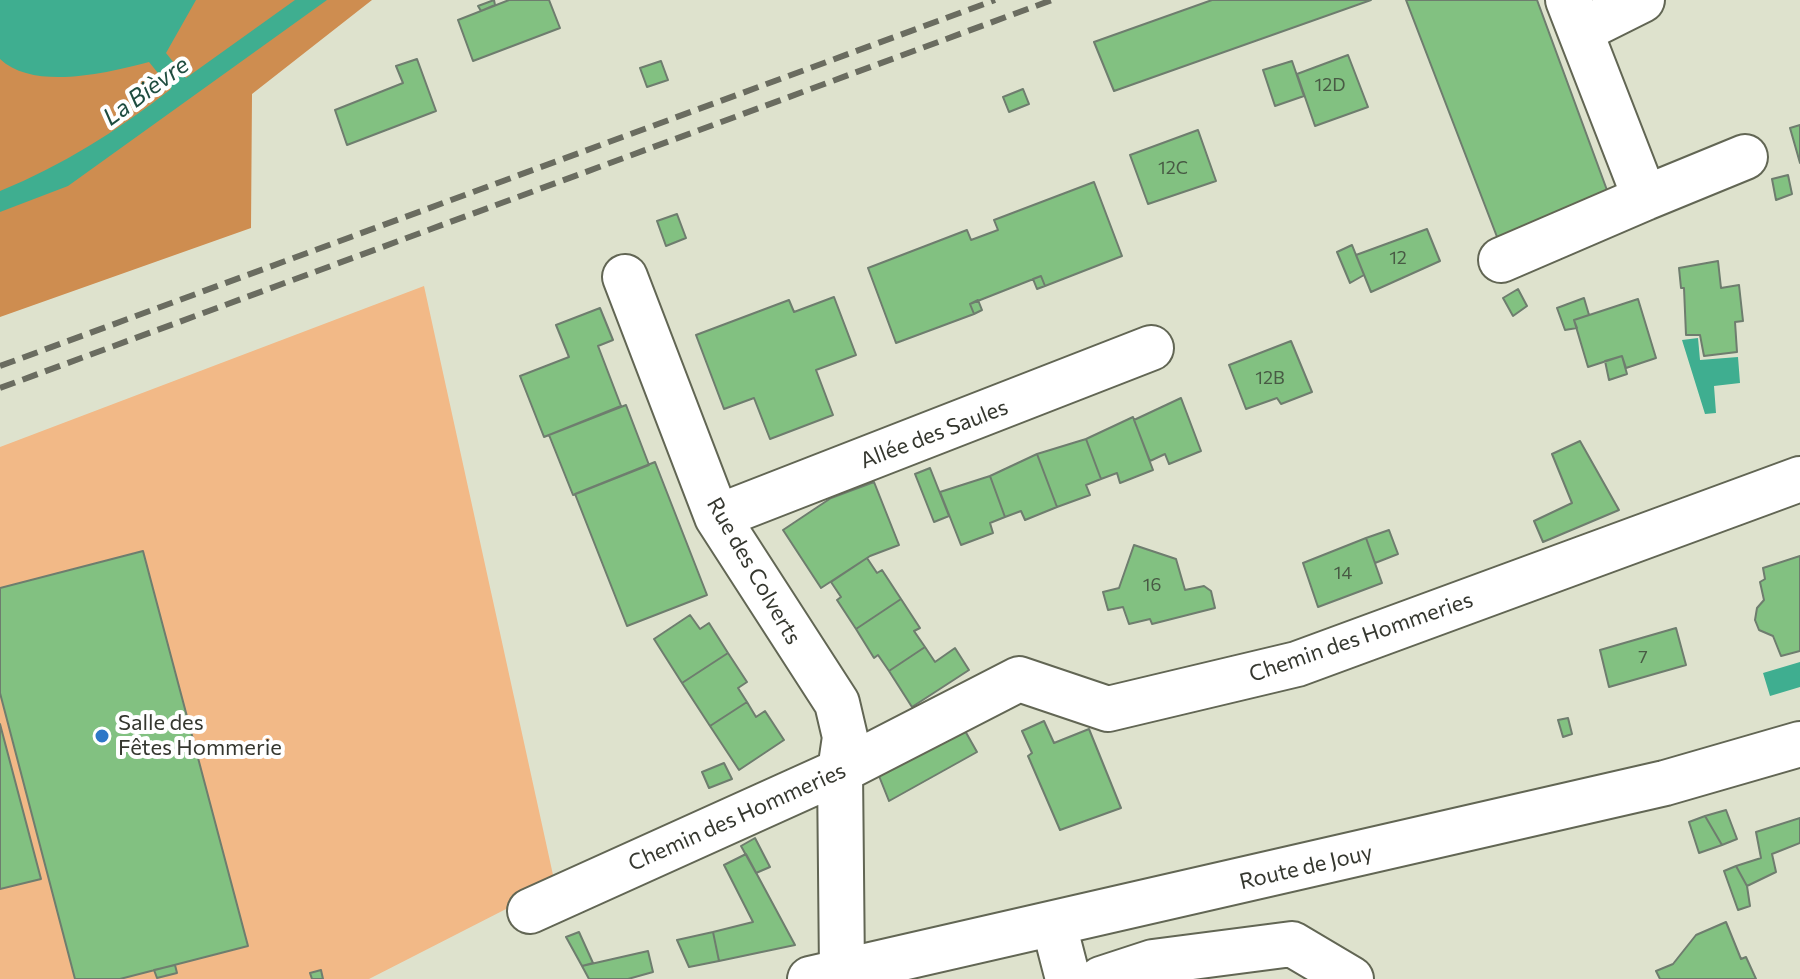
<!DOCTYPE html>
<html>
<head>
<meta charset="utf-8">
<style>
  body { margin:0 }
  canvas { display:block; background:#dee2cd }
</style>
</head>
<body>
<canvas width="1800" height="979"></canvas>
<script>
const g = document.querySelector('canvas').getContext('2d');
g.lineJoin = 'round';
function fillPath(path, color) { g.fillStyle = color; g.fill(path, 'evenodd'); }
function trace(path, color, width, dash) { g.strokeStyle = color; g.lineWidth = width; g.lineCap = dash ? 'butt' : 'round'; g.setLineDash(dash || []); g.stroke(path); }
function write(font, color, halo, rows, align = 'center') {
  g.font = font + ' Commissioner,sans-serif'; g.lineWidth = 8; g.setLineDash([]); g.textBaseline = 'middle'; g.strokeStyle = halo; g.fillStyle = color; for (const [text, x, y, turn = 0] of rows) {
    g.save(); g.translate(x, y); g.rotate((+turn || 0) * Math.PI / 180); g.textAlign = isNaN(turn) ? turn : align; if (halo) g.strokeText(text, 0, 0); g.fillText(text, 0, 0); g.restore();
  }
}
const green = new Path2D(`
  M424,286L555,884L369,979H0V447Z`);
const forest = new Path2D(`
  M0,0H372L252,94L251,228L0,317Z`);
const water = new Path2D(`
  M0,0H196L166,53L186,78L295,0H327L68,186L0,212V191C63,165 117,131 171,89L149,62C107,73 34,91 0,59Z
  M1698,338L1700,360L1738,357L1740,383L1714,386L1716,413L1705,414L1682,340Z
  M1800,662V687L1770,696L1763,673Z`);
const building = new Path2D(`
  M494,0L495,5L481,11L478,6Z
  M509,0H549L560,28L473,61L458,20Z
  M1212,0H1371L1114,91L1094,42Z
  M1406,0H1537L1611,201L1499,242Z
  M1348,55L1368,107L1315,126L1297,74Z
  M417,59L436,111L347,145L335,110L403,83L396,66Z
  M661,61L668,80L647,87L640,68Z
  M1292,61L1304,96L1275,106L1263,70Z
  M1023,89L1029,104L1009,112L1003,97Z
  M1800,125V163L1790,128Z
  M1198,130L1216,181L1148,204L1130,155Z
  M1788,175L1792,194L1776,200L1772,179Z
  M1094,182L1122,256L1045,286L1041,276L970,304L974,314L896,343L868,268L967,230L971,240L998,230L994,220Z
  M677,214L686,238L666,246L657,221Z
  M1427,229L1440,261L1371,292L1356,255Z
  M1352,245L1364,275L1350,283L1337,252Z
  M1718,261L1721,288L1739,285L1743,321L1735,322L1737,352L1704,356L1700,335H1686L1684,288H1681L1679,268Z
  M1041,276L1045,286L1037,289L1033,279Z
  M1518,289L1527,306L1513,316L1503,298Z
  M834,297L856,355L816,370L833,415L770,439L754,398L724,409L696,335L789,300L794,312Z
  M1584,298L1589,315L1574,320L1577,328L1565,330L1557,308Z
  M1638,299L1656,358L1626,368L1622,356L1588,367L1574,320Z
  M978,300L982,310L974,314L970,304Z
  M600,308L613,340L598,346L621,406L544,437L520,376L569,357L556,325Z
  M1291,341L1312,392L1281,404L1277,398L1246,409L1229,365Z
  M1622,356L1627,374L1609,380L1605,361Z
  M1181,398L1201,451L1169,464L1165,454L1150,461L1134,420Z
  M626,405L649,465L573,495L549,435Z
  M1133,417L1153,470L1120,483L1117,473L1101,479L1086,439Z
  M1086,439L1101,479L1086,485L1090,495L1057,507L1037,454Z
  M1580,441L1619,510L1543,542L1534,521L1572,503L1552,454Z
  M1037,454L1057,507L1025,520L1021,511L1005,517L990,476Z
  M655,462L707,595L627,626L575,494Z
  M930,468L949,516L934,522L915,474Z
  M990,476L1005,517L990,523L993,533L961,545L940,492Z
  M874,482L899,545L870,556L821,588L783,530L831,498Z
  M1389,530L1398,554L1375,563L1366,538Z
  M1366,538L1382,583L1318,607L1303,563Z
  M1134,545L1176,559L1185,590L1204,586L1211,591L1215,608L1152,624L1150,619L1129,624L1123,607L1108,610L1103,592L1119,588Z
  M143,551L248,946L120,979H75L0,693V588Z
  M1800,556V651L1781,656L1773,636L1759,630L1755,620L1757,608L1764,600L1760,582L1765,579L1763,568Z
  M867,558L877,573L882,570L901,599L856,629L837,600L841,597L831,582Z
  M901,599L920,628L914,631L925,647L889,671L878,655L874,658L856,629Z
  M690,615L700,629L709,623L728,653L682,683L654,639Z
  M1676,628L1686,665L1609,687L1600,650Z
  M925,647L935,662L955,648L969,670L912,707L889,671Z
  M728,653L747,682L738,688L747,702L710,726L682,683Z
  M747,702L756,717L765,711L784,740L739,770L710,726Z
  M1568,718L1572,734L1563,737L1558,720Z
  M1044,721L1054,743L1089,729L1121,808L1060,830L1028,756L1032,753L1022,731Z
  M0,724L41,879L0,889Z
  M964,729L977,752L889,801L879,776Z
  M724,763L732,779L709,788L702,772Z
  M1726,810L1737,839L1722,845L1705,816Z
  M1705,816L1722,845L1699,853L1689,822Z
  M1800,818V843L1772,854L1776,872L1747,886L1736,866L1761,858L1756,832Z
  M755,838L770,867L756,873L741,846Z
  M746,854L795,945L719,961L713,932L753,922L724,865Z
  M1736,866L1747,886L1750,906L1738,910L1724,871Z
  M1726,922L1741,959L1746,957L1756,979H1660L1656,971L1673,964L1696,935Z
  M579,932L593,963L582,966L566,937Z
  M713,932L719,961L689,967L677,940Z
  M648,951L653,972L628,979H589L582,966Z
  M175,965L177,973L157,978L154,970Z
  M321,970L323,979H312L310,973Z`);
const minor = new Path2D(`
  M1580,31L1642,0
  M1645,198L1745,157
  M1501,260L1645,198L1568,0
  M625,277L717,517L837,703L845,737L840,771L842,972
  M717,517L1151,348
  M530,911L840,771L1019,679L1108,709L1297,664L1800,479
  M1054,925L1068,979
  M1101,979L1153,962L1292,944L1351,979`);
const major = new Path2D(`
  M810,979L1665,783L1800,744`);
const rail = new Path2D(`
  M0,366L995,0
  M0,388L1052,0`);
const markers = [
  [102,736,8,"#2e77c7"]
];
const numberNames = [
  ["12D",1330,85],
  ["12C",1173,168],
  ["12",1398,258],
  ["12B",1270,378],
  ["14",1343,573],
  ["16",1152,585],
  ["7",1643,657]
];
const streetNames = [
  ["Allée des Saules",934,434,-21],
  ["Rue des Colverts",754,571,60],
  ["Chemin des Hommeries",1361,637,-19],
  ["Chemin des Hommeries",737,817,-24],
  ["Route de Jouy",1306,867,-13]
];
const poiNames = [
  ["Salle des",118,723],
  ["Fêtes Hommerie",118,748]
];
const waterNames = [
  ["La Bièvre",146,91,-36]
];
fillPath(green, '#f2b987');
fillPath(forest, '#ce8d50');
fillPath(water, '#3fae90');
fillPath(building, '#82c181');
trace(building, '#6e7d6e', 2);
trace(minor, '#626654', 48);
trace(major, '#626654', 48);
trace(minor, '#fff', 44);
trace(major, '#fff', 44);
trace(rail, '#6a6c60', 6, [16, 8]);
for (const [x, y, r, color] of markers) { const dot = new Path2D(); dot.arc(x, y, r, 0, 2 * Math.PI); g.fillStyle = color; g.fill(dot); trace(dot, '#fff', 3); }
write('18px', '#485a44', null, numberNames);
write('22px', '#35372f', '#fff', streetNames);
write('22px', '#35372f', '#fff', poiNames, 'left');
write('italic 24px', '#1e4c3f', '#fff', waterNames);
</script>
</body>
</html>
